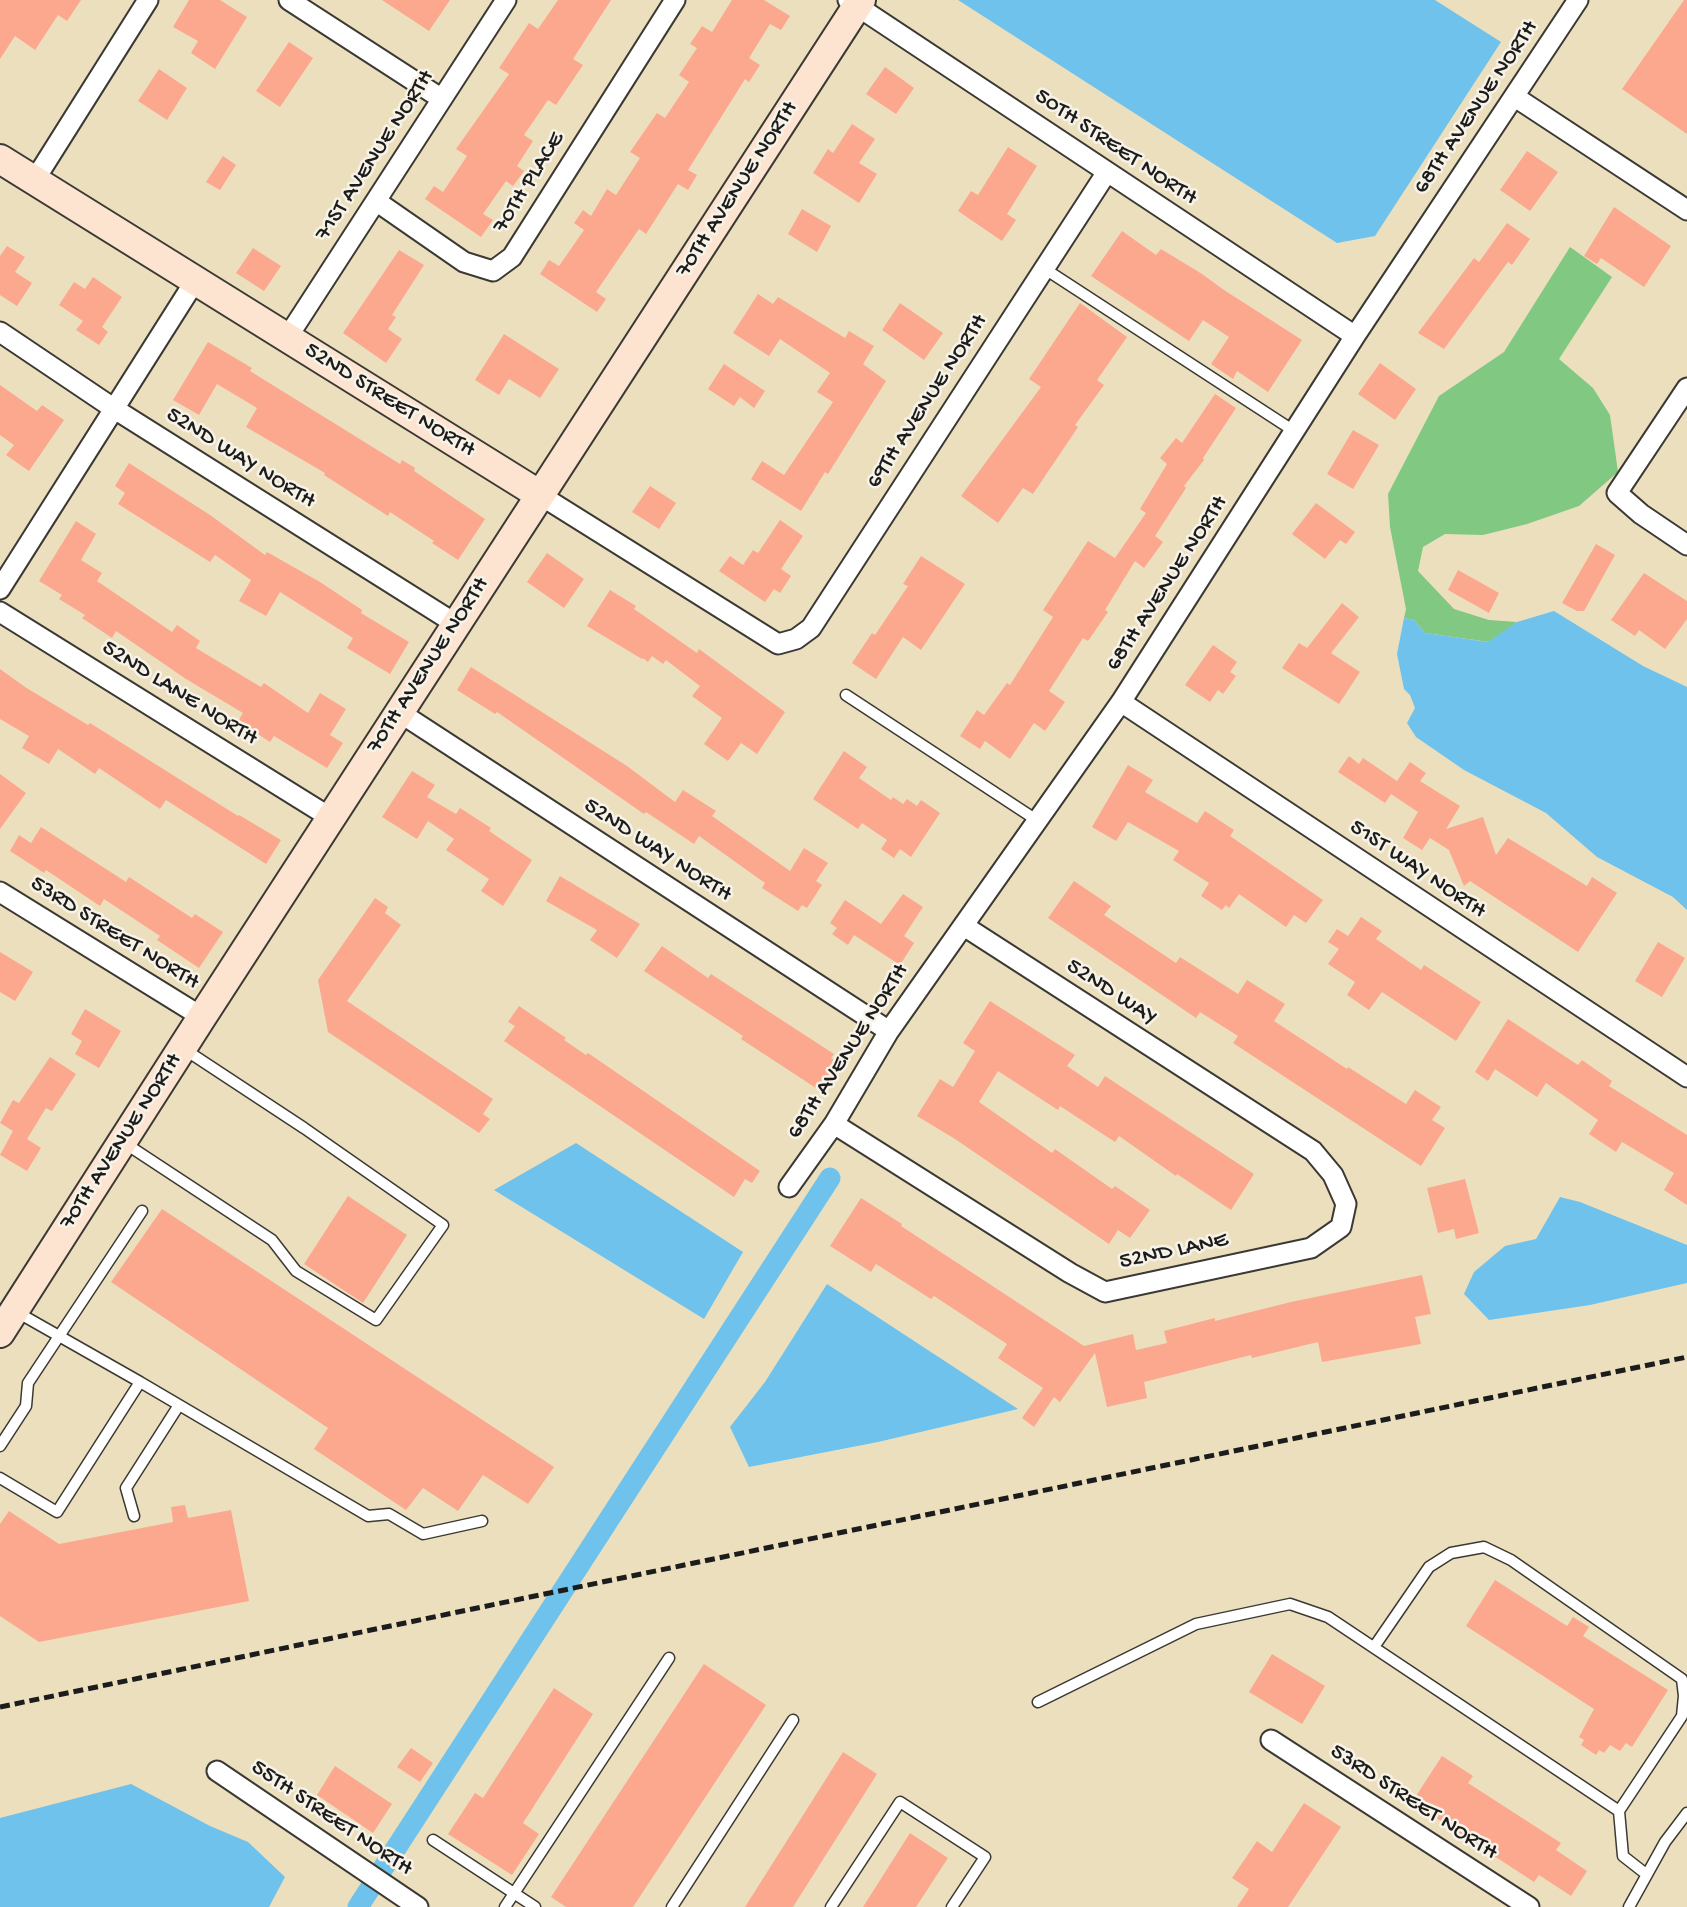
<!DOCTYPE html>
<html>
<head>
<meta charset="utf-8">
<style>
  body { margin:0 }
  canvas { display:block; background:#ecdfbe }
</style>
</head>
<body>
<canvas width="1687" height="1907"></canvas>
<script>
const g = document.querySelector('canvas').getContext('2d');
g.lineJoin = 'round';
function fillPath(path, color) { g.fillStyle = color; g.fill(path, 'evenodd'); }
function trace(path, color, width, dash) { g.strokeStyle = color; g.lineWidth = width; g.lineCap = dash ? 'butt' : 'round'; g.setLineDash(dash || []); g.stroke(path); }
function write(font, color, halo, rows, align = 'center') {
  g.font = font + ' "Gochi Hand",sans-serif'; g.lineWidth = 5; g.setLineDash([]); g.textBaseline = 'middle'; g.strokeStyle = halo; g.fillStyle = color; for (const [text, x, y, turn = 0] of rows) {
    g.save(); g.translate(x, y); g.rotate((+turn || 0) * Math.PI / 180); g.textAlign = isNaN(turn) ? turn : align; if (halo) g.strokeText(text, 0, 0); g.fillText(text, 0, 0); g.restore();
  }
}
const green = new Path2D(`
  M1570,247L1612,277L1559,359L1593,388L1610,415L1618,472L1579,506L1527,524L1483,535L1445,534L1423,547L1418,571L1454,609L1489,620L1517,622L1489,642L1425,633L1414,620L1404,618L1406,609L1390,527L1388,494L1439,396L1504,352Z`);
const water = new Path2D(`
  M958,0H1435L1501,42L1375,236L1337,243Z
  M1554,611L1643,666L1687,687V910L1673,897L1597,857L1546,813L1464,770L1416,737L1407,723L1415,708L1410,695L1404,689L1397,654L1404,618L1414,620L1425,633L1488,642L1517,622Z
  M576,1143L743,1252L704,1319L494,1190Z
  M1560,1197L1580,1202L1687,1245V1283L1590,1305L1489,1320L1464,1294L1474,1272L1505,1246L1536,1239Z
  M827,1284L1018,1409L878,1442L749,1467L730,1427L765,1382Z
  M131,1784L210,1826L248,1842L285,1877L269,1907H0V1818Z`);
const canal = new Path2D(`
  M358,1907L830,1178`);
const building = new Path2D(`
  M0,0H81L67,21L58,15L35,50L15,36L0,59Z
  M189,0H220L247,17L215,69L191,53L198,41L173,27Z
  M382,0H450L429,31Z
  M558,0H611L573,59L583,65L556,105L548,100L524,135L533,141L517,166L524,171L513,186L506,181L483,214L493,220L481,237L425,199L434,186L443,192L467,156L456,149L509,74L499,68L529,23L538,29Z
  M732,0H764L790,16L781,30L770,24L749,58L760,65L749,82L745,79L688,170L697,175L688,190L678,184L646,234L639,229L596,292L606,299L597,312L540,274L549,260L559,266L584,230L574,223L583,210L591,216L607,189L616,195L640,158L630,152L657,113L665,118L689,82L679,75L697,48L690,44L702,26L712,32Z
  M1684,0H1687V134L1622,89Z
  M289,42L313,58L280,107L256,91Z
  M885,67L914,88L896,114L866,94Z
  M159,69L187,88L167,120L138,101Z
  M852,124L875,139L859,163L877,174L859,203L813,173L828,149L833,153Z
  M1008,147L1037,166L1007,214L1016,220L1002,241L958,211L971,191L978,195Z
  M1527,151L1558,172L1530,211L1500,190Z
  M223,156L236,165L220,190L206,182Z
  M1614,207L1671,246L1644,287L1601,258L1597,264L1584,256Z
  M802,209L831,226L817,252L788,234Z
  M1507,223L1530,239L1512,265L1508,262L1444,349L1418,333L1474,258L1479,262Z
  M1122,231L1156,255L1161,249L1202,274L1224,290L1302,340L1268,392L1237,371L1233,379L1211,364L1229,337L1203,320L1189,341L1091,276Z
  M7,246L25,257L15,272L32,283L17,306L0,295V256Z
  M253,248L281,266L264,291L236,273Z
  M399,250L424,265L392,315L396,317L388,329L402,339L386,363L343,333Z
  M93,277L122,297L102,327L108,332L99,345L76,330L83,321L59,305L74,282L85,289Z
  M758,294L773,304L778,297L845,338L849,331L874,346L863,364L886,381L828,474L825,472L801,511L751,479L762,461L784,475L833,402L817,392L830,373L780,339L769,356L733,333Z
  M900,303L943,333L924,360L882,330Z
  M1080,303L1127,337L1097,380L1104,385L1075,425L1078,427L1033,494L1023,488L998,523L961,496L1041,387L1029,379Z
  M504,334L559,369L540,398L509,379L499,395L475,380Z
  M208,342L252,368L250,371L400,464L402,460L415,468L414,471L485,519L458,560L432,543L434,541L390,512L388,516L324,475L325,473L246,427L257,408L217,384L199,415L173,400Z
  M1380,363L1416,389L1395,420L1358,394Z
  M724,364L765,391L754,408L740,397L734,406L708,389Z
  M0,385L37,411L42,405L64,420L29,471L6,455L14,445L0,435Z
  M1215,394L1236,408L1203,458L1204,460L1184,486L1186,488L1155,536L1163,542L1144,568L1135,561L1105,610L1108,612L1088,641L1083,638L1049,691L1065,702L1045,731L1034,723L1010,759L985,741L980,749L960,736L977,710L984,715L1007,683L1010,685L1053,617L1043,610L1088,541L1115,558L1146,513L1140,509L1167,464L1160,458L1176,438L1182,443Z
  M1353,430L1379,445L1353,489L1327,474Z
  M129,463L210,515L265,555L267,552L320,582L362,610L361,613L409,642L390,674L347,648L353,638L280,592L266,616L239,601L251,580L215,555L210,562L118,504L125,493L115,486Z
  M650,486L676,503L659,529L632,512Z
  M1316,503L1355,532L1346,544L1340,540L1325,559L1292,534Z
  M780,520L803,536L781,569L791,576L780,593L774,589L765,602L719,571L730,556L743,565L753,550L758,553Z
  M76,521L96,534L81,560L102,573L97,581L172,632L177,625L200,641L196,648L261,687L264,683L308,713L320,693L346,709L330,735L343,743L327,768L274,736L270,742L238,721L243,713L186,679L116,631L112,638L82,618L85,615L59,599L62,595L39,581Z
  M1596,544L1615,555L1584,611H1577L1562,603Z
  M547,553L584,579L564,608L527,582Z
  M921,556L965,584L921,650L903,637L876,679L852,663L872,633L875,635L908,586L903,584Z
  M1458,570L1499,593L1489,613L1448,590Z
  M1644,573L1687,601V619L1665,649L1639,630L1635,636L1611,620Z
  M610,590L636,606L634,609L697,653L699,649L785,712L757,754L741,743L728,761L704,744L722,718L692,696L700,686L666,660L663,664L652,656L648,662L643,658L642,659L587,626Z
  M1342,603L1359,617L1331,653L1360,672L1339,704L1282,668L1299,643L1307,648Z
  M1213,645L1237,662L1230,672L1236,676L1223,694L1218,690L1210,702L1185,685Z
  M471,667L627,766L675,802L683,790L716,811L712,816L790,871L804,848L828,863L816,881L822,885L807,908L802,905L798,911L762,888L765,883L699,836L694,844L646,812L644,814L497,712L495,714L457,690Z
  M0,669L25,687L88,725L90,723L238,816L239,815L281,840L266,864L166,800L160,809L99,768L95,774L58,749L49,764L22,748L29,736L0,719Z
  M844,751L867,767L859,778L891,800L893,797L903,804L907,799L917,806L921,800L940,813L911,857L900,849L894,858L881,849L887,840L862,823L858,829L813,799Z
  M1349,756L1359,764L1363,758L1397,781L1410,762L1426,773L1420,781L1460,806L1446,829L1483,817L1496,855L1508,838L1587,886L1592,877L1617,893L1578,952L1470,881L1464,886L1449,850L1430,838L1422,850L1403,838L1418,812L1391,794L1385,803L1338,772Z
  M1128,765L1153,780L1145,792L1197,823L1205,811L1234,830L1230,836L1323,900L1306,923L1294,915L1286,927L1239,894L1229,908L1226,905L1222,910L1201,896L1209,883L1173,860L1179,851L1128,822L1116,841L1092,827Z
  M412,771L435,785L427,797L456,814L460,808L491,828L489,831L532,860L503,906L481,891L489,879L446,850L454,839L428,821L417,839L382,817Z
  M0,774L26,793L0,829Z
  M41,827L126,882L129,877L192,918L195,914L223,932L199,968L157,940L160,936L104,899L100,906L46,870L44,873L10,851L19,835L31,843Z
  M560,876L640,924L617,958L590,940L597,930L546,901Z
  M1074,881L1111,906L1104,915L1176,963L1180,957L1238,994L1247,980L1285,1004L1274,1021L1347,1069L1348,1067L1406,1104L1415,1090L1441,1107L1432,1120L1445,1128L1421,1166L1233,1043L1238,1036L1200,1012L1196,1018L1048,918Z
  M903,894L923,907L904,936L914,943L900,965L854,935L848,945L832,934L837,928L830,923L845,900L881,924Z
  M375,898L388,907L385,913L401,925L347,1001L493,1099L483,1114L490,1119L479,1133L328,1032L318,980Z
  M1361,917L1382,931L1376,939L1421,970L1424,965L1481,1002L1456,1041L1382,992L1369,1010L1347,995L1355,982L1328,964L1339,949L1328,942L1337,929L1348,936Z
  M1658,942L1685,958L1662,997L1635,981Z
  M662,946L708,978L711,974L834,1054L831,1058L840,1063L822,1092L741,1039L743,1036L644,971Z
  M0,952L33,972L15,1001L0,992Z
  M990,1001L1075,1055L1067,1066L1098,1087L1105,1076L1254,1174L1231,1210L1177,1174L1176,1176L1119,1136L1115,1142L1060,1106L1058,1110L998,1071L979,1102L1052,1153L1055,1149L1112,1189L1115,1186L1150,1210L1130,1238L1118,1230L1109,1244L955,1139L917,1116L940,1079L953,1087L975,1051L963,1043Z
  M519,1006L566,1038L564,1040L586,1055L588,1053L760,1171L752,1183L745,1179L734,1197L504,1041L515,1026L508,1022Z
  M85,1009L121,1031L99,1068L75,1054L82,1041L71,1034Z
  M1508,1019L1578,1065L1582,1060L1612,1081L1609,1086L1687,1135V1205L1664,1190L1674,1173L1622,1142L1616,1152L1589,1134L1598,1120L1546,1083L1537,1097L1495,1069L1488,1081L1475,1072Z
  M50,1057L76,1074L52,1111L46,1108L27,1139L41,1148L27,1171L0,1155L13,1131L0,1123L13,1100L19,1103Z
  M1465,1179L1479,1233L1456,1239L1454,1229L1438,1233L1427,1188Z
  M348,1196L407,1235L363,1303L304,1264Z
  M861,1198L902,1224L901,1226L1084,1346L1133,1334L1136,1350L1167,1343L1164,1331L1215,1318V1321L1291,1302L1422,1275L1431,1314L1415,1317L1421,1344L1322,1362L1318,1342L1252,1358L1251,1355L1144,1382L1147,1398L1107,1407L1095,1353L1060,1402L1054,1397L1034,1427L1022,1418L1043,1388L998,1358L1007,1344L934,1296L931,1299L876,1264L871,1272L830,1246Z
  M162,1209L554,1467L528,1504L483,1475L458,1511L423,1488L406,1510L314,1449L328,1428L111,1282Z
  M185,1505L188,1518L231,1510L249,1601L39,1642L0,1616V1524L9,1511L59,1544L173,1522L171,1507Z
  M1495,1580L1567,1626L1573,1617L1589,1627L1583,1636L1668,1690L1632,1747L1626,1743L1620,1751L1610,1745L1604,1753L1599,1750L1596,1755L1581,1745L1584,1740L1579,1737L1594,1709L1466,1626Z
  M1272,1654L1325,1686L1302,1724L1249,1692Z
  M704,1664L766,1705L633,1907H566L551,1897Z
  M554,1688L593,1714L523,1823L539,1834L512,1875L448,1834L475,1793L483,1798Z
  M411,1748L433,1763L420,1782L397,1767Z
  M843,1752L877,1774L793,1907H745Z
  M1442,1756L1473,1776L1468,1783L1561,1843L1556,1850L1587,1871L1571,1896L1539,1875L1534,1882L1427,1812L1431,1806L1416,1796Z
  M335,1766L392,1804L373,1833L317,1795Z
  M1304,1803L1341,1827L1288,1907H1237L1249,1889L1232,1878L1257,1841L1272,1852Z
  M910,1833L948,1858L916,1907H863Z`);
const lane = new Path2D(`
  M1045,269L1294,431
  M846,695L1038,821
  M123,1142L272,1240L296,1271L376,1320L443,1225L304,1128L184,1049
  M140,1382L368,1516L389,1514L423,1534L482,1521
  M0,1446L26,1406L28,1383L142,1211
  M0,1478L57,1512L140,1382L15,1311
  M134,1516L126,1488L179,1405
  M1374,1647L1429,1567L1451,1553L1484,1547L1511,1560L1682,1679L1684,1696L1682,1716L1619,1811
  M1038,1702L1196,1624L1290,1604L1328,1617L1619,1811L1623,1856L1646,1874
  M433,1840L535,1907
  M505,1907L669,1658
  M672,1907L793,1720
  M831,1907L900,1802L985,1857L952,1907
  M1629,1907L1665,1842L1687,1813`);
const street = new Path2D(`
  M289,0L442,99
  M848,0L1355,336
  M1515,97L1687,210
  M34,181L148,0
  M376,201L464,262L493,271L512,257L675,0
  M0,332L113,408L456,624
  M287,338L506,0
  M1687,388L1617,493L1641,514L1687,545
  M540,495L778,644L796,639L811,628L1107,172
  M0,589L195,281
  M0,612L331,818
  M1121,702L1687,1077
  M399,712L889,1031
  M0,892L202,1017
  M834,1124L1070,1273L1105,1292L1311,1248L1341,1227L1346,1204L1333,1175L1313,1151L964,926
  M789,1187L834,1124L889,1031L1121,702L1355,336L1578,0
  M1271,1740L1529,1907
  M217,1771L418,1907`);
const secondary = new Path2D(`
  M0,159L540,495
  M0,1333L202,1017L861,0`);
const rail = new Path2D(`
  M0,1707L1687,1357`);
const streetNames = [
  ["68TH AVENUE NORTH",1477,108,-56],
  ["50TH STREET NORTH",1115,148,34],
  ["71ST AVENUE NORTH",376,156,-57],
  ["70TH PLACE",530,183,-58],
  ["70TH AVENUE NORTH",738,190,-57],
  ["52ND STREET NORTH",389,401,32],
  ["69TH AVENUE NORTH",928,402,-57],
  ["52ND WAY NORTH",240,459,32],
  ["68TH AVENUE NORTH",1168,584,-57],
  ["70TH AVENUE NORTH",429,666,-57],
  ["52ND LANE NORTH",179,694,32],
  ["52ND WAY NORTH",657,851,33],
  ["51ST WAY NORTH",1417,870,34],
  ["53RD STREET NORTH",114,934,32],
  ["52ND WAY",1111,993,33],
  ["68TH AVENUE NORTH",849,1052,-57],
  ["70TH AVENUE NORTH",122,1142,-57],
  ["52ND LANE",1174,1252,-12],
  ["53RD STREET NORTH",1413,1803,33],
  ["55TH STREET NORTH",331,1819,34]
];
fillPath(green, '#81c883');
fillPath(water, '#6ec2eb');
trace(canal, '#6ec2eb', 21);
fillPath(building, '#fca88e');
trace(lane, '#3b3934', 13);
trace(street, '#3b3934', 23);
trace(secondary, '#3b3934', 32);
trace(lane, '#fff', 10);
trace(street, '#fff', 19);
trace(secondary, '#fde4d1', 28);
trace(rail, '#1c1c1c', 5, [10, 5]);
write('23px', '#1c1c1c', '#f7f3e8', streetNames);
</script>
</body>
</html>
